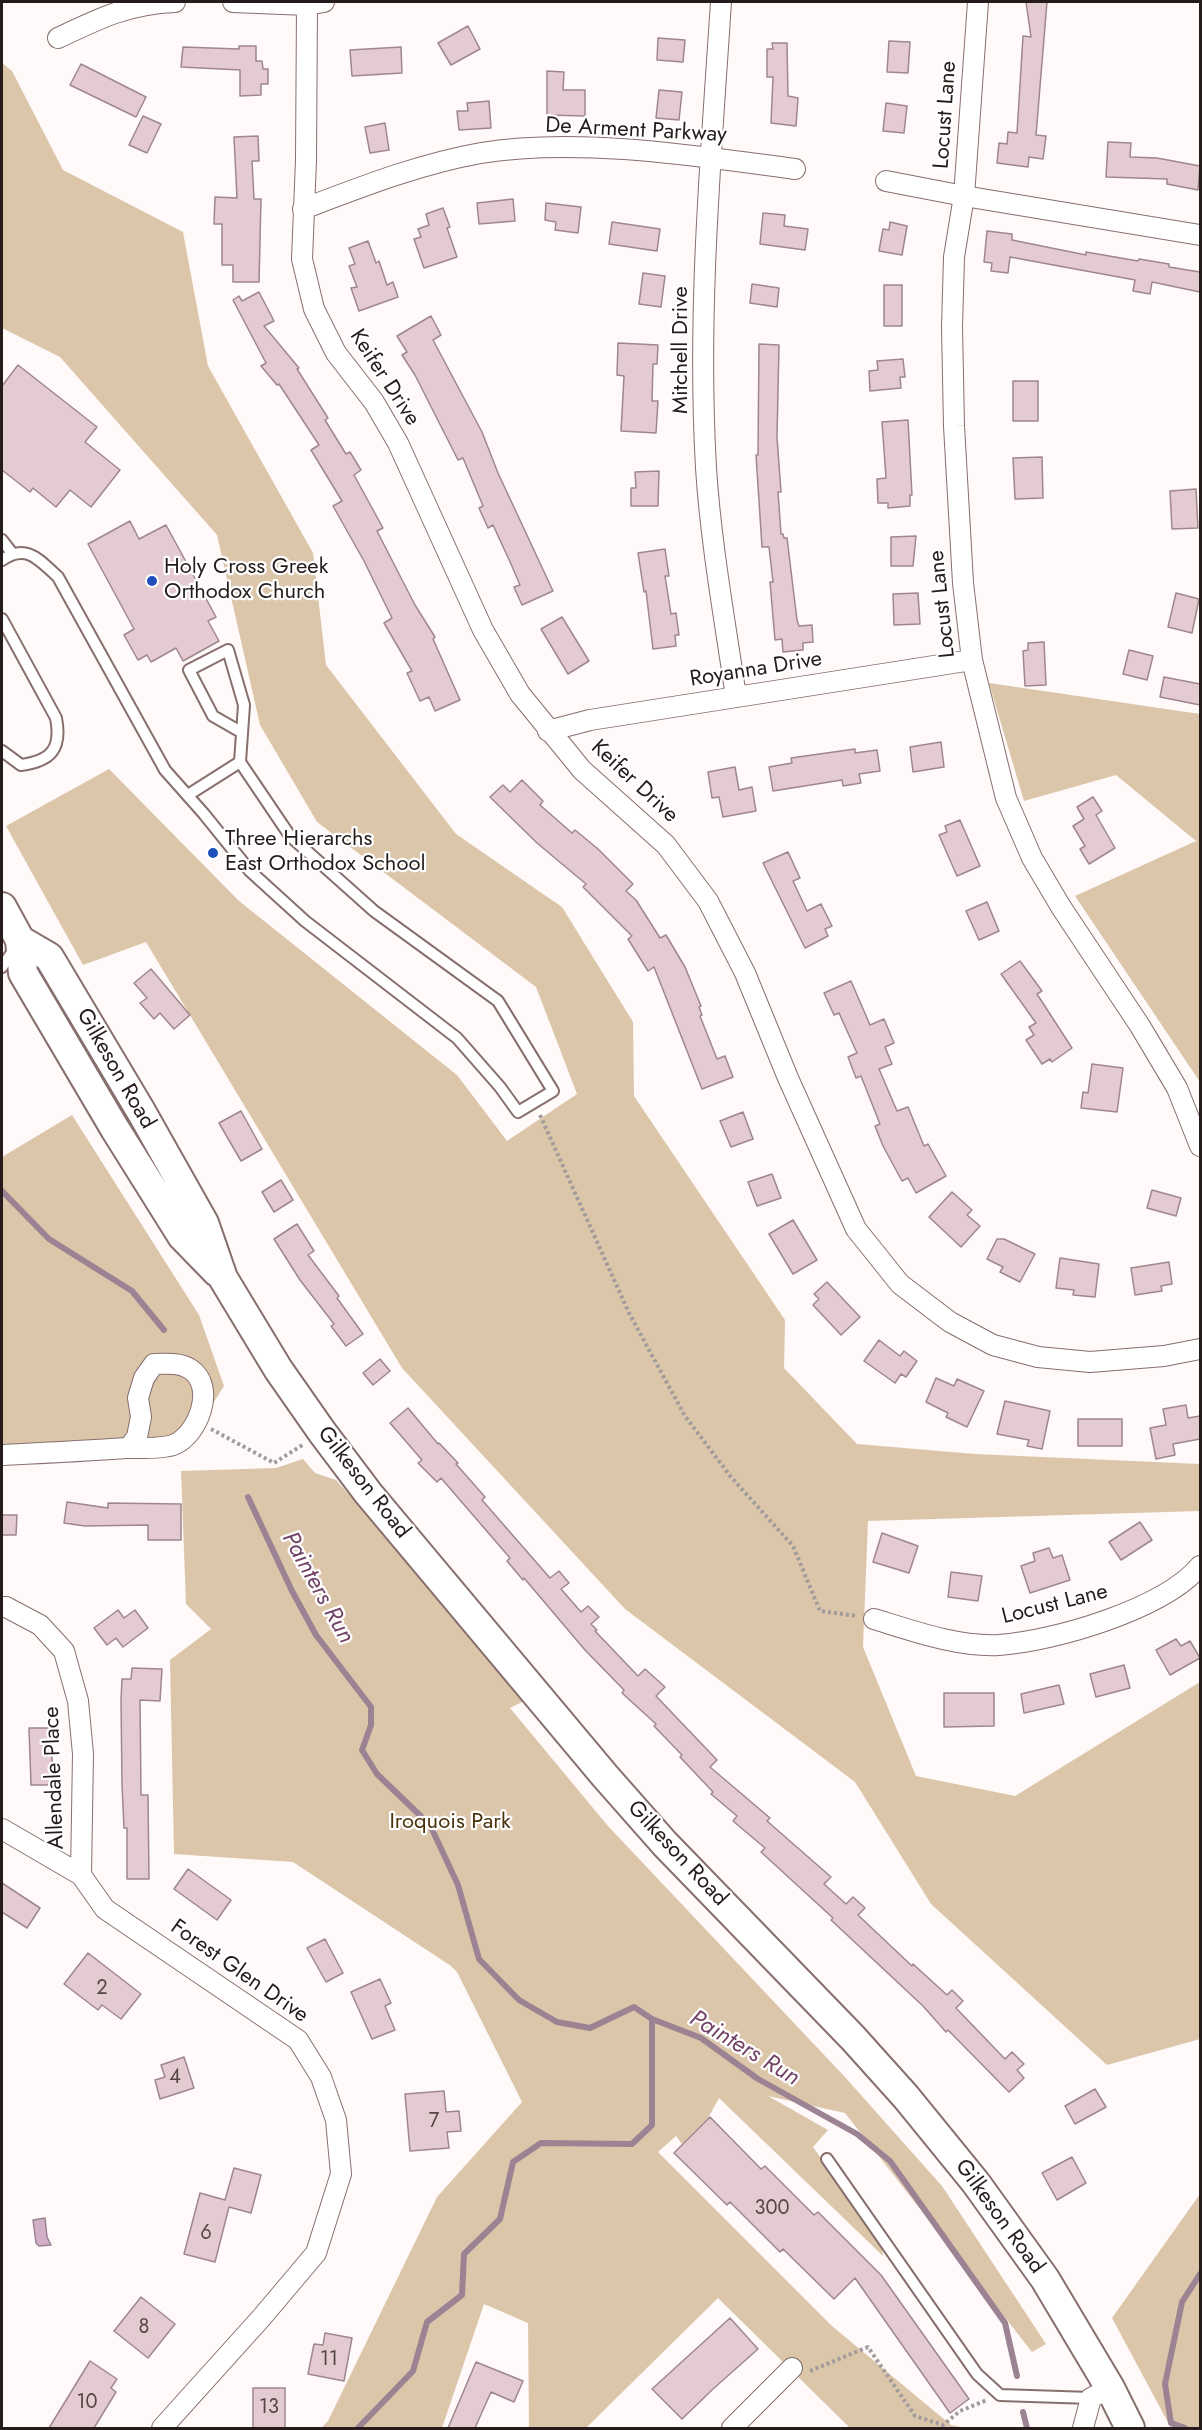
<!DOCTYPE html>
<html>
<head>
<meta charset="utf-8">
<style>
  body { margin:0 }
  #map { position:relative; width:1202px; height:2430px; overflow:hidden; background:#fff9f9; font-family:Jost,sans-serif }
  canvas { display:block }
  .frame { position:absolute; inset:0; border:3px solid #241b1a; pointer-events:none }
</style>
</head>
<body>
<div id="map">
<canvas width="1202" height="2430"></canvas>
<div class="frame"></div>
</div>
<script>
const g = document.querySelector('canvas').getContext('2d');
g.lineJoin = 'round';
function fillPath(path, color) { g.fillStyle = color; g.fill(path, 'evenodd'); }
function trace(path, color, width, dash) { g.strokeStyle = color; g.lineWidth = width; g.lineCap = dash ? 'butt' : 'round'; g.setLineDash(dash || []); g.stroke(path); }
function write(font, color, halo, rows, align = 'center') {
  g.font = font + ' Jost,sans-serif'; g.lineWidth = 4.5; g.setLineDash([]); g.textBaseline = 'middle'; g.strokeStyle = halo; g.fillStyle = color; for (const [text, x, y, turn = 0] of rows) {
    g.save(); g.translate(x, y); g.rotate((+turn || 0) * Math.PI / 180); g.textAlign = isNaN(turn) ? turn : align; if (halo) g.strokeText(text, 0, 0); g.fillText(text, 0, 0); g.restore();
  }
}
const green = new Path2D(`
  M2,63L12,71L63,170L183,232L208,366L313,553L326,665L456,834L562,907L633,1022L634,1096L785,1320L784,1368L857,1444L975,1454L1200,1464V1511L868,1521L863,1647L916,1776L1015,1796L1200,1682V2039L1107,2065L931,1904L855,1782L625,1609L402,1368L146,942L83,965L6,826L109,769L239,901L457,1075L507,1141L577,1094L536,987L317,822L260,725L217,535L60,357L2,328Z
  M989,683L1200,714V1082L1075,896L1196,841L1116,775L1024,801Z
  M72,1115L199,1315L224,1386L188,1443L2,1444V1157Z
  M303,1459L315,1473L336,1480L532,1697L510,1708L608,1826L844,2076L942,2186L1046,2344L1032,2352L845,2113L768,2096L828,2130L813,2147L881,2244L883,2256L719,2098L708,2118L682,2144L676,2136L658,2152L832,2326L951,2425L966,2428H850L718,2298L586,2428H529L528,2323L484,2304L442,2428H321L328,2421L437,2197L522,2102L457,1972L451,1966L293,1862L174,1854L170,1660L211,1629L186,1604L181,1471L276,1468Z
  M1200,2194V2428H1171L1112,2318Z`);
const water = new Path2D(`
  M45,2218L47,2237L51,2245L39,2246L36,2243L33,2220Z`);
const stream = new Path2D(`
  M2,1191L49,1239L132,1291L164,1330
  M248,1497L292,1591L316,1635L371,1707V1725L362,1750L377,1774L430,1825L458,1885L479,1959L519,2000L557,2022L590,2028L634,2007L652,2019L701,2038L758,2079L857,2134L890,2161L1005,2323L1017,2376
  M1023,2412L1027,2428
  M358,2428L413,2371L427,2322L462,2295L464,2254L500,2219L513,2162L541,2143L632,2144L652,2125V2019
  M1185,2428L1171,2423L1165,2384L1182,2302L1200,2274`);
const building = new Path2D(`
  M1026,2H1047L1036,135L1046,136L1043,159L1029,157L1028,167L997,163L999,143L1007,144L1008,132L1017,133L1023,36L1031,37Z
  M468,26L480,49L451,65L438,43Z
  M658,38L685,40L683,62L657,60Z
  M889,41L910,42L908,73L887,72Z
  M772,43H787L788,96L798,98L796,126L771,123L773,77H767V49H773Z
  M239,46H256V61H262L263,69H268V84H261V95L240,96V70L181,67L183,47L239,49Z
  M401,47L402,73L352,76L350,50Z
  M81,64L146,97L136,117L70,85Z
  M547,71L564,72L563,90H585V116L547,115Z
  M659,90L682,92L679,120L656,118Z
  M489,101L491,128L459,130L457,111H468L467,103Z
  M886,103L907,106L904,133L883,131Z
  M143,116L161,124L147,153L129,145Z
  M385,123L389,150L370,153L365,127Z
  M258,136L259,161H252L254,199H261L259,282H233V265H222V224H214L215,197L237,198L234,137Z
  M1108,142L1131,143L1130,157L1157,158L1200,166L1198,190L1167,184V179L1106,177Z
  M513,199L515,221L479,224L477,203Z
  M546,203L581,207L578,233L555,230L556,222L545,220Z
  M443,208L450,227L447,228L457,257L424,268L414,239L421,237L418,229L429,225L426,214Z
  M763,213L785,215L784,226L808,229L805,250L760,244Z
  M612,222L660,229L657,251L609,244Z
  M890,222L907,226L902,255L879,251L883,229L889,230Z
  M987,231L1012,234V240L1086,255V252L1138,261L1139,259L1169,264V267L1200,272V292L1152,282L1150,294L1133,291L1135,280L1010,257L1008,273L991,271L992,263L984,262Z
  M368,241L376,263L379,261L387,285L393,282L398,297L359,311L351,288L357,287L349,266L355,264L349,248Z
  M643,273L665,276L661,307L639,304Z
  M752,284L779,288L777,307L750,303Z
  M884,285H902V326H884Z
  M259,292L274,321L264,326L299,368L297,369L328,418L325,420L346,454L350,452L361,470L354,475L383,528L377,531L415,605L435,637L433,639L460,700L435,711L429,697L420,701L407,673L412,671L384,623L392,618L364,561L333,506L342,501L311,450L319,445L279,384L277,385L261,366L266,363L233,300L239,296L242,301Z
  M431,316L441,335L433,340L482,432L498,473L553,591L522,605L514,587L520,585L511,564L493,525L488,528L479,508L483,506L463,458L458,460L415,375L402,355L407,352L397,336Z
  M618,343L658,345L657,364H653L652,401H658L656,433L621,431L624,376L617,375Z
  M759,344L779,345L777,437L781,492H778L781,534H783L784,538H787L797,620L799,626L812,625L813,642L803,643V650L783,652L782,639L775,640L770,582H773L769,547H762L756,455H758Z
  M903,359L905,377H900L901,388L870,391L869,371L878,370L877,361Z
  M18,365L97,427L85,442L120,470L91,507L70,490L56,507L33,488L30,492L2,470V386Z
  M1013,381H1038V421H1013Z
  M908,420L912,495H910V506L888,508V503H878L877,479L886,478L882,422Z
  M1042,457L1043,498L1015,499L1013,458Z
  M659,471L658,506H631V488H636L635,472Z
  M1196,489L1198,528L1172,529L1170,491Z
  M130,521L139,539L166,525L216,617L208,621L219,641L183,661L176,648L151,662L147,655L138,660L124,635L134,629L88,544Z
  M916,536L913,566H891V537Z
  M665,549L669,576H665L671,614L676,613L679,635H675L676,646L653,649L646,591L644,592L638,553Z
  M918,593L920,624L894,625L893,594Z
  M1176,593L1199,599L1192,633L1168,627Z
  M562,617L589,661L568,674L541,629Z
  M1044,642L1046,685L1025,686L1023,651L1028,650V643Z
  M1129,650L1153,656L1147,680L1123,674Z
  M1164,677L1200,684V705L1160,697Z
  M941,742L944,767L913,772L910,747Z
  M855,749V753L877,750L880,771L859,774L861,783L843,786L842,780L773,791L769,767L792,763L791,758Z
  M735,767L739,790L752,787L756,811L723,817L719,797L712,798L708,772Z
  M522,780L543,801L540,805L572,833L575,830L598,849L633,884L626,891L636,900L660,938L666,935L685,967L701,1006L699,1007L702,1015L700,1016L717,1059L725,1056L733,1077L702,1089L654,967L648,971L628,939L632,936L583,887L586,884L537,843L490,797L503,785L510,792Z
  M1093,797L1102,811L1096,815L1115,848L1089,864L1080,849L1085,846L1073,826L1084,819L1077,807Z
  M960,820L980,866L957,876L939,835L947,832L945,826Z
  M788,852L800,878L793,881L807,911L821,904L832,926L825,929L828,936L805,948L763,863Z
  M987,902L999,931L979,940L966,911Z
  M1020,961L1042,991L1037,994L1072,1048L1052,1062L1050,1059L1042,1064L1026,1040L1034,1035L1029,1027L1036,1023L1001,974Z
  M151,969L190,1015L174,1029L160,1013L154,1019L140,1003L147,998L134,983Z
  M851,981L870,1025L884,1019L894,1043L885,1047L892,1064L879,1069L897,1111L908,1107L924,1146L928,1144L946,1176L916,1193L908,1178L902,1181L883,1146L875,1126L880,1124L861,1076L856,1078L848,1057L857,1053L839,1013L834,1015L824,993Z
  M1092,1064L1123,1068L1117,1112L1081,1108L1083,1092L1088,1093Z
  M241,1111L262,1149L241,1161L219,1123Z
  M743,1112L753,1139L731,1147L720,1121Z
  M772,1174L781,1198L757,1206L748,1182Z
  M281,1180L293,1200L274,1212L262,1192Z
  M1152,1190L1181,1198L1176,1216L1147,1208Z
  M952,1192L972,1210L967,1215L980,1226L961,1247L929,1217Z
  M793,1220L817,1260L793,1274L769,1234Z
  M297,1224L314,1251L308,1255L339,1296L337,1298L363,1334L346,1346L331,1326L334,1324L300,1280L274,1239Z
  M997,1239H1004L1035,1254L1020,1282L1000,1272L1003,1267L987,1259Z
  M1060,1258L1099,1264L1095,1297L1073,1295L1074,1290L1056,1288Z
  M1169,1262L1172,1284L1161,1286L1162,1291L1135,1295L1131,1268Z
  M827,1282L860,1317L841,1335L813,1305L819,1299L814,1294Z
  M879,1340L900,1356L904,1351L917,1361L906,1377L901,1374L895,1383L864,1361Z
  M380,1359L390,1371L373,1385L363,1373Z
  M936,1378L954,1386L957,1379L984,1391L967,1427L946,1417L948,1413L926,1402Z
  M1005,1401L1050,1411L1042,1449L1027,1446L1029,1440L997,1434Z
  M1186,1405L1188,1418L1200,1416V1439L1173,1444L1175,1455L1156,1459L1150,1428L1166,1425L1163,1409Z
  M408,1408L438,1444L439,1443L458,1463L456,1464L485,1497L482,1500L550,1578L559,1571L569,1583L561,1589L581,1612L588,1606L599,1617L591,1624L597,1630L595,1631L638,1676L645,1669L665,1687L656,1696L717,1760L710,1767L770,1818L767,1821L831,1877L824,1884L846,1904L853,1897L865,1908L858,1915L912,1966L913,1964L947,1995L952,1990L963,2001L956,2008L1005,2059L1012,2052L1024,2064L1017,2070L1024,2078L1009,2092L948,2030L946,2032L923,2006L831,1920L833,1918L761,1852L765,1848L733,1821L737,1816L711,1794L713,1792L680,1757L682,1755L654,1726L656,1724L622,1693L624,1690L585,1650L524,1578L523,1580L507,1561L510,1558L441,1478L437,1482L418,1463L422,1460L390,1423Z
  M1078,1419H1122V1446H1078Z
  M67,1502L108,1508V1503L181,1504V1540H148V1525L85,1526L64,1523Z
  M2,1515H17L16,1535H2Z
  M1140,1522L1152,1540L1121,1560L1109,1542Z
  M882,1533L918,1546L909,1573L873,1562Z
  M1049,1548L1053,1558L1062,1555L1070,1580L1030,1593L1021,1566L1035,1561L1033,1553Z
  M951,1572L982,1576L978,1601L948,1597Z
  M118,1610L124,1618L135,1610L148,1628L123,1647L116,1638L107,1645L94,1628Z
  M1176,1639L1181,1646L1190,1641L1200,1658L1170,1675L1156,1650Z
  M1124,1665L1130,1688L1096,1697L1090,1674Z
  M132,1668L162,1669L160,1701L140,1700L141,1795H148L149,1879H127V1828H124L122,1785L121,1700L122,1679H131Z
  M1059,1685L1064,1704L1024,1713L1021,1694Z
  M944,1693H994V1726L944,1727Z
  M29,1728H51L53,1785H31Z
  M188,1869L231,1900L217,1920L174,1889Z
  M2,1883L40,1908L27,1928L2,1912Z
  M325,1939L343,1973L326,1982L307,1948Z
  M88,1953L141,1994L121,2019L102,2005L98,2010L64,1984Z
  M380,1979L391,2003L385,2006L395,2030L372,2039L351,1992Z
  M184,2057L194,2088L160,2099L155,2080L165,2077L161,2065Z
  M1095,2089L1106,2107L1075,2124L1065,2106Z
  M444,2091L446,2112L459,2111L461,2131L447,2132L449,2148L410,2151L405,2094Z
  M710,2117L761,2169L765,2166L814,2215L818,2212L881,2275L969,2399L950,2413L855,2278L834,2299L783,2249L780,2252L730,2202L727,2205L674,2153Z
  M1072,2157L1086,2183L1057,2200L1042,2173Z
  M234,2168L261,2175L251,2213L229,2207L215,2262L184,2254L200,2193L225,2200Z
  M141,2297L175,2324L148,2358L114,2331Z
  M730,2318L758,2349L713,2389L682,2419L652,2389Z
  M325,2333L352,2338L344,2381L308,2374L314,2344L323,2345Z
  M90,2361L117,2379L111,2388L116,2392L94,2428H49Z
  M476,2362L523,2381L514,2402L491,2392L475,2428H448Z
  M253,2388H285V2428H253Z`);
const path = new Path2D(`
  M540,1115L629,1313L685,1416L731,1477L793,1546L820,1611L857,1616
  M211,1429L274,1463L304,1444
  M810,2371L868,2347L915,2416L943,2425L960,2411L987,2400`);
const lane = new Path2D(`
  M2,540L12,553
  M2,560C27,543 39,560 58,577L165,770L204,814L250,871L305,921L457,1038L500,1087L518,1112L553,1091L498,1001L374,911L290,836L240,762
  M2,619L56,718C62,749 51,761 21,765L2,751
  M188,795L240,762L244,705L228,650L189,670L213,716L241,732
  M2,967L15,948
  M827,2159L977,2374L1000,2395L1091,2398`);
const street = new Path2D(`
  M233,2L307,5L324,2
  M721,2C711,156 697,313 706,468C711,545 725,621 736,697
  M978,2L964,196L954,257L952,327L954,426L963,583L972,660L1006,798L1032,858L1061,907L1140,1026L1177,1088L1200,1146
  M307,5L306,160L302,259L314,309L336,353L374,402L398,443L483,630L520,694L582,770L666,845L708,901L745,973L788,1078L856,1229L900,1284L950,1322L993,1345L1038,1357L1090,1362L1164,1356L1200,1349
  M58,38C100,18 128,4 175,2
  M886,181L964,196L1200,235
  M303,209C361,187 419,164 481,153C578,137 698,156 795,169
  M548,731L590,720L972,660
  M2,1455C43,1453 85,1451 126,1448C139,1448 162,1449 173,1445C198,1436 217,1386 190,1369C179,1362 166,1364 154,1364L144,1378L138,1398L141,1417L137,1437L129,1448
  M2,1607H6L40,1625L64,1651L78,1701L83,1754L81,1875
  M874,1619C913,1631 958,1647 999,1645C1055,1641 1164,1609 1200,1566
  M2,1829L81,1875L105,1909L298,2040L321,2077L336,2120L341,2174L316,2253L262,2317L162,2428
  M732,2428L792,2368
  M1083,2428L1091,2398L1110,2388`);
const secondary = new Path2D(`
  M2,907L20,940L23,973L115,1129L182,1236L217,1272
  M20,940L49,957L142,1113L204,1223L223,1278L278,1369L322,1432L368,1493L605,1776L665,1844L853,2038L906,2097L976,2183L1045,2279L1110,2388L1130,2428`);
const markers = [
  [152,581,6,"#1f4fbd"],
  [213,853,6,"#1f4fbd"]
];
const numberNames = [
  ["2",102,1989],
  ["4",175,2078],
  ["7",434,2122],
  ["300",772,2209],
  ["6",206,2234],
  ["8",144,2328],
  ["11",329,2360],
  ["10",87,2403],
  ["13",269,2408]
];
const streetNames = [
  ["Locust Lane",946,115,-86],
  ["De Arment Parkway",636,131,3],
  ["Mitchell Drive",682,350,-90],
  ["Keifer Drive",384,378,57],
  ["Locust Lane",943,604,-96],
  ["Royanna Drive",756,670,-9],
  ["Keifer Drive",634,782,43],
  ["Gilkeson Road",115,1069,60],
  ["Gilkeson Road",363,1483,52],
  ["Locust Lane",1055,1605,-14],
  ["Allendale Place",55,1778,-92],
  ["Gilkeson Road",677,1854,47],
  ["Forest Glen Drive",239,1972,35],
  ["Gilkeson Road",999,2217,54]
];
const poiNames = [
  ["Holy Cross Greek",164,568],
  ["Orthodox Church",164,593],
  ["Three Hierarchs",225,840],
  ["East Orthodox School",225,865]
];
const parkNames = [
  ["Iroquois Park",450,1823]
];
const waterNames = [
  ["Painters Run",317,1588,61],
  ["Painters Run",744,2049,31]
];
fillPath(green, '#dcc6aa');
fillPath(water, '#d0afc7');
trace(water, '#9c8393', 1.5);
trace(stream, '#9c8393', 6);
fillPath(building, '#e4cad1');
trace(building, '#9f878d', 1.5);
trace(lane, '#876f6d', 14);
trace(street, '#876f6d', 22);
trace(secondary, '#876f6d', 32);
trace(path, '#a29b9b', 4, [3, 3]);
trace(lane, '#fff', 10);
trace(street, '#fff', 20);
trace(secondary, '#fff', 28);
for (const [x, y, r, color] of markers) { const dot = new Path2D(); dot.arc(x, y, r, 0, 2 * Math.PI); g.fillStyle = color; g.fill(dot); trace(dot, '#fff', 2); }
write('20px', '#544748', null, numberNames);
write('22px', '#241b1a', '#fff', streetNames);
write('22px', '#241b1a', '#fff', poiNames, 'left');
write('22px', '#4c330b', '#fff', parkNames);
write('italic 24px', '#734467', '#fff', waterNames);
</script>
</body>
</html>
